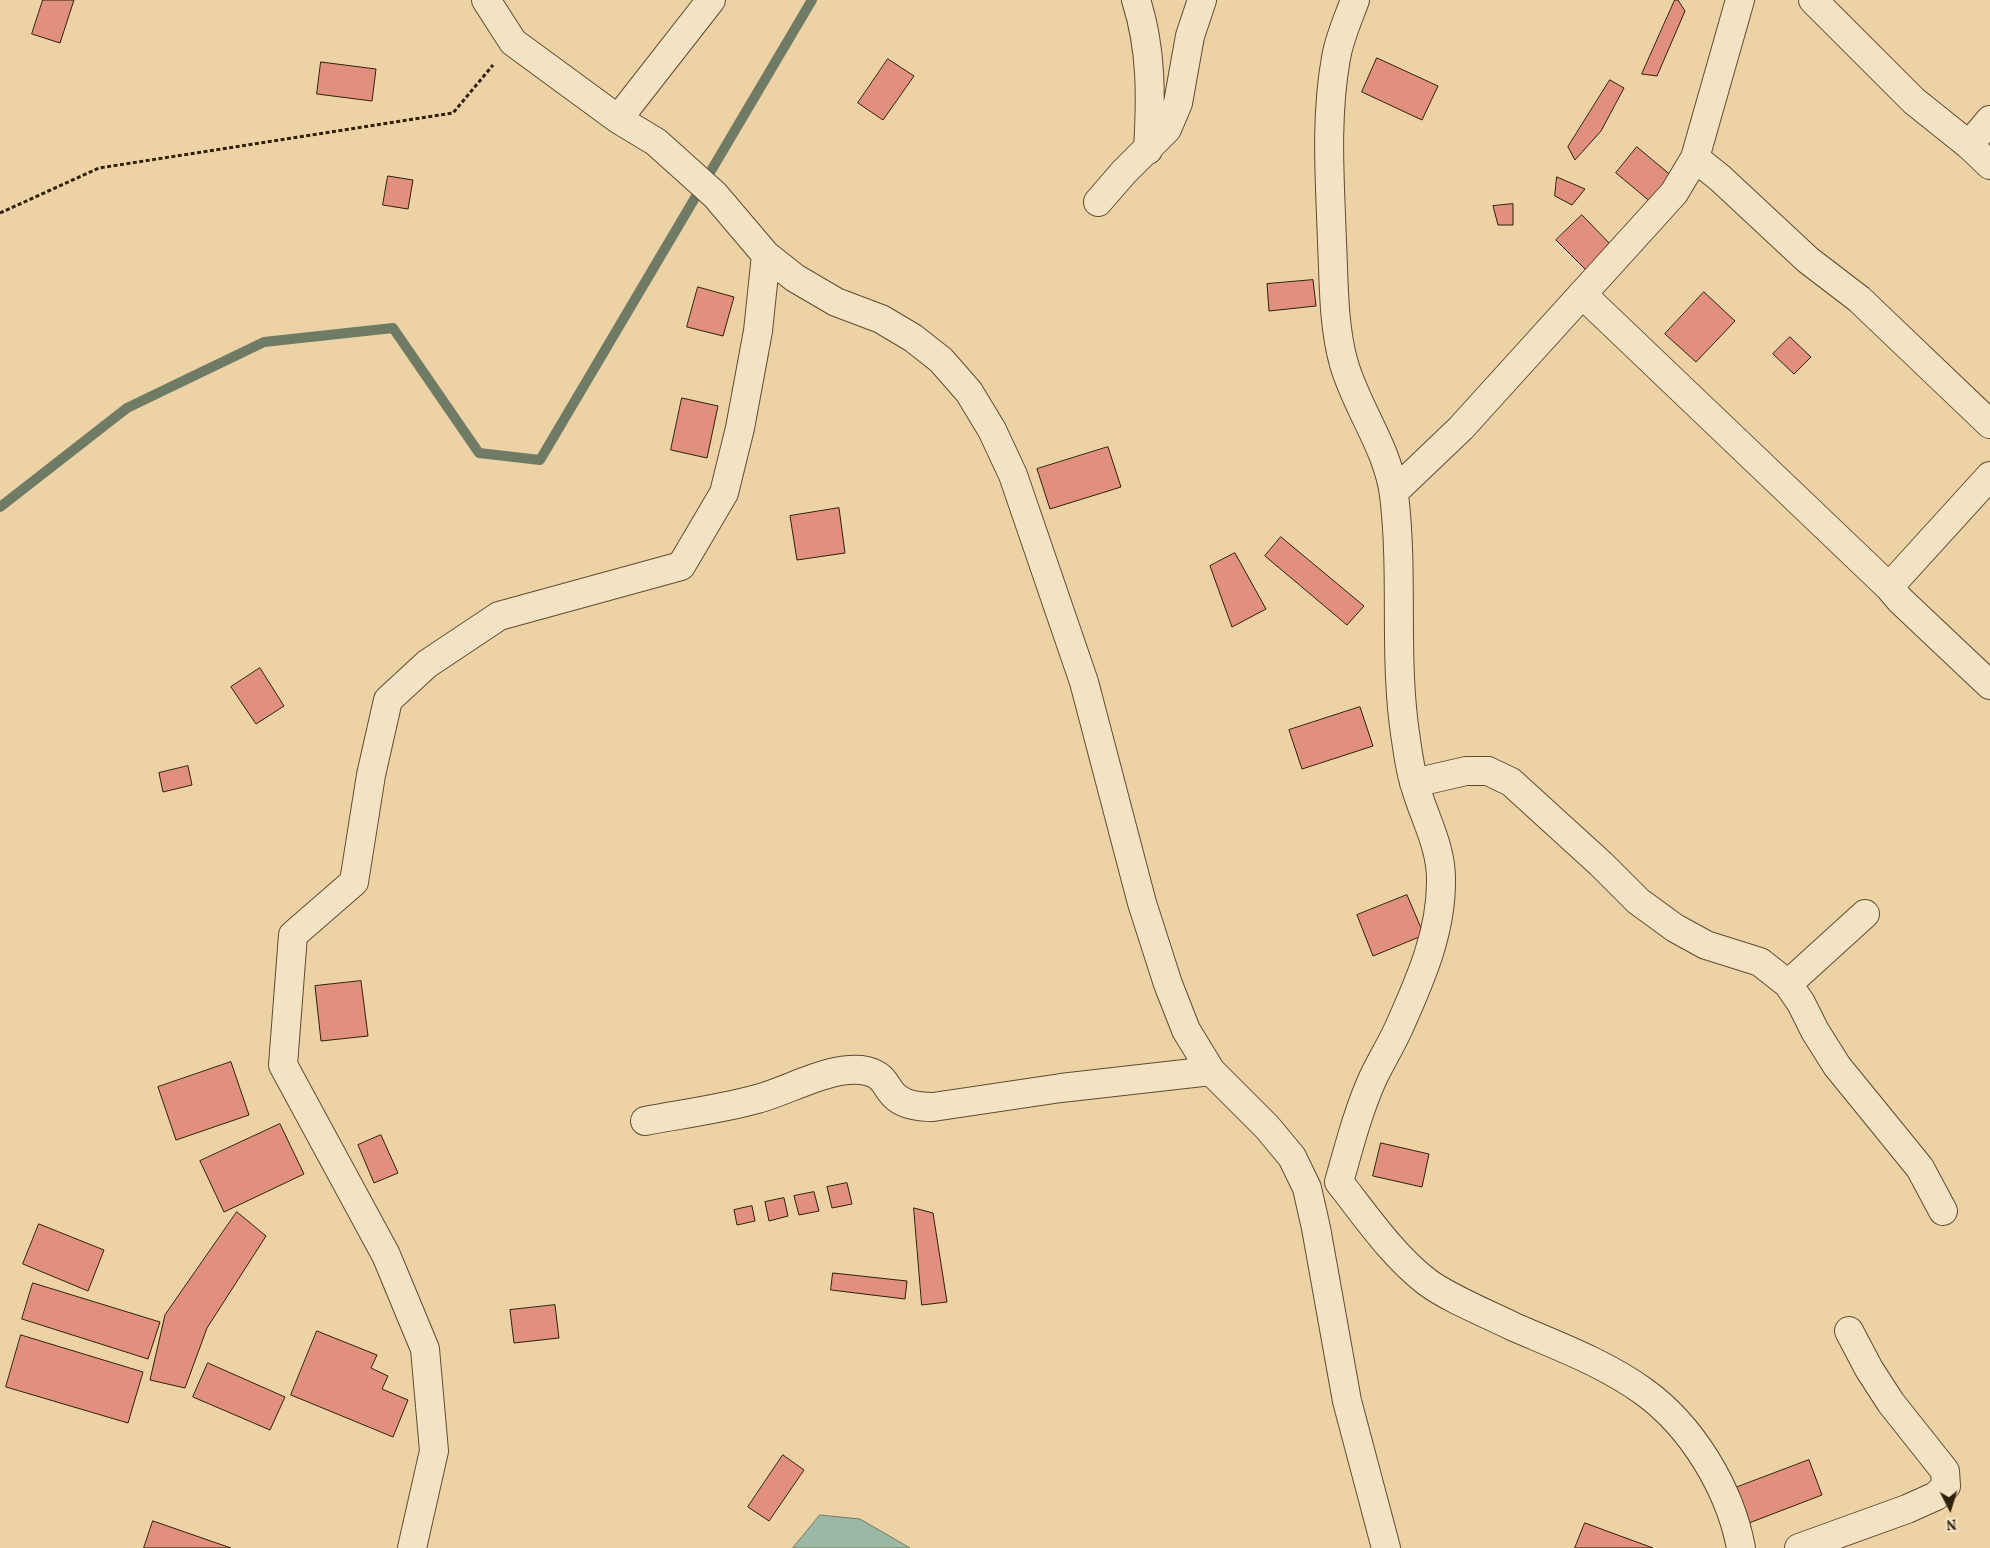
<!DOCTYPE html>
<html>
<head>
<meta charset="utf-8">
<style>
  body { margin:0 }
  #map { position:relative; width:1990px; height:1548px; overflow:hidden; background:#edd2a5; font-family:Vollkorn,serif }
  canvas { display:block }
  .north { position:absolute; left:1925px; top:1483px; width:50px; height:50px; -webkit-text-stroke:4px #f3e2c4; paint-order:stroke; rotate:175deg; font-size:14px; font-weight:700; line-height:20px; text-align:center; color:#30200a }
  .north::after { content:''; display:block; margin:auto; width:18px; height:22px; background:#30200a; clip-path:polygon(50% 0,100% 100%,50% 72%,0 100%) }
</style>
</head>
<body>
<div id="map">
<canvas width="1990" height="1548"></canvas>
<div class="north">N</div>
</div>
<script>
const g = document.querySelector('canvas').getContext('2d');
g.lineJoin = 'round';
function fillPath(path, color) { g.fillStyle = color; g.fill(path, 'evenodd'); }
function trace(path, color, width, dash) { g.strokeStyle = color; g.lineWidth = width; g.lineCap = dash ? 'butt' : 'round'; g.setLineDash(dash || []); g.stroke(path); }
const water = new Path2D(`
  M820,1515L860,1519L910,1548H793Z`);
const stream = new Path2D(`
  M0,507L127,408L264,342L393,328L479,453L540,460L812,0`);
const building = new Path2D(`
  M43,0H74L60,43L32,34Z
  M1675,0H1678L1685,11L1657,76L1642,74Z
  M1377,58L1438,86L1422,120L1362,92Z
  M888,59L914,76L883,120L858,103Z
  M321,62L376,69L372,101L317,94Z
  M1610,80L1624,88L1601,131L1575,160L1568,147Z
  M1637,147L1673,177L1652,203L1616,173Z
  M388,176L413,180L408,209L383,205Z
  M1557,177L1585,189L1572,205L1555,196Z
  M1513,204V225H1498L1493,206Z
  M1582,215L1612,246L1587,271L1556,240Z
  M1313,280L1316,306L1269,311L1267,284Z
  M698,287L734,297L723,336L687,327Z
  M1704,292L1735,321L1696,362L1665,334Z
  M1790,337L1811,357L1794,374L1773,354Z
  M682,398L718,406L707,458L671,450Z
  M1108,447L1121,487L1050,509L1037,469Z
  M839,508L845,553L797,560L790,516Z
  M1281,537L1364,606L1347,625L1265,556Z
  M1235,553L1266,609L1232,627L1210,566Z
  M260,668L284,706L256,724L231,687Z
  M1360,707L1373,746L1302,769L1289,730Z
  M188,766L192,785L163,792L159,773Z
  M1407,895L1424,935L1373,956L1357,915Z
  M361,981L368,1036L321,1041L315,986Z
  M231,1062L249,1115L176,1140L158,1087Z
  M280,1124L304,1174L224,1212L200,1161Z
  M381,1135L398,1173L374,1183L358,1145Z
  M1381,1143L1429,1154L1422,1187L1373,1176Z
  M847,1183L852,1204L832,1208L827,1187Z
  M814,1192L819,1211L799,1215L794,1196Z
  M784,1198L788,1216L769,1221L765,1202Z
  M752,1206L755,1221L737,1225L734,1210Z
  M914,1208L933,1213L947,1302L922,1305Z
  M237,1212L266,1236L207,1328L185,1388L150,1380L165,1315Z
  M39,1224L104,1250L88,1291L23,1264Z
  M833,1273L907,1281L905,1299L831,1290Z
  M33,1283L160,1322L148,1359L22,1319Z
  M555,1305L559,1338L514,1343L510,1310Z
  M317,1331L377,1355L371,1368L388,1376L382,1389L408,1400L393,1437L291,1395Z
  M21,1335L143,1372L128,1423L6,1387Z
  M208,1363L285,1397L270,1430L193,1397Z
  M783,1455L804,1470L769,1521L748,1507Z
  M1809,1460L1822,1495L1749,1523L1735,1488Z
  M153,1521L231,1548H144Z
  M1585,1523L1653,1548H1575Z`);
const path = new Path2D(`
  M0,213L99,168L453,113L493,65`);
const street = new Path2D(`
  M486,0L513,42L618,119L656,142L715,195L766,255L795,278L836,302L881,319L913,338L941,360L969,392L992,430L1013,475L1084,682L1142,903L1168,984L1186,1030L1211,1071L1267,1127L1292,1157L1307,1188L1316,1228L1347,1401L1386,1548
  M1136,0C1152,49 1151,99 1148,150
  M1813,0L1914,101L1969,145L1990,165
  M618,119L711,0
  M1969,145L1990,120
  M1695,158L1720,178L1808,260L1859,299L1990,424
  M1098,202L1124,172L1167,129L1178,103L1190,36L1202,0
  M1582,294L1889,587L1900,600L1990,685
  M1394,492L1461,428L1674,193L1695,158L1740,0
  M1889,587L1990,476
  M1414,783L1466,771H1488L1511,782L1601,864L1638,901L1675,928L1706,945L1760,962L1788,984L1801,1003L1815,1031L1837,1066L1920,1168L1943,1211
  M1788,984L1865,914
  M645,1121C682,1114 721,1109 757,1099C791,1090 832,1064 867,1071C887,1076 885,1089 897,1098C907,1106 921,1107 933,1107L1061,1088L1211,1071
  M1339,1182C1349,1147 1358,1111 1373,1078C1382,1059 1393,1042 1401,1023C1421,978 1441,932 1441,882C1442,846 1423,816 1414,782C1410,769 1408,754 1406,740C1393,659 1404,576 1394,495C1388,448 1357,409 1344,364C1333,325 1334,283 1332,242C1330,181 1325,119 1336,58C1339,39 1348,19 1355,0
  M1339,1182C1366,1216 1392,1255 1427,1282C1450,1299 1488,1314 1514,1327C1558,1346 1604,1363 1643,1391C1692,1426 1730,1489 1741,1548
  M412,1548L434,1451L425,1349L386,1255L283,1065L293,935L354,882L371,775L388,700L427,664L499,616L681,566L724,493L740,428L758,331L766,255
  M1799,1548L1907,1509L1936,1496L1946,1486L1945,1471L1891,1403L1869,1369L1849,1331`);
fillPath(water, '#9ab8a3');
trace(water, '#707b66', 1);
trace(stream, '#707b66', 10);
fillPath(building, '#e0907d');
trace(building, '#30200a', 1);
trace(street, '#5f4c31', 30);
trace(path, '#30200a', 3, [4, 2.5]);
trace(street, '#f3e2c4', 28);
</script>
</body>
</html>
